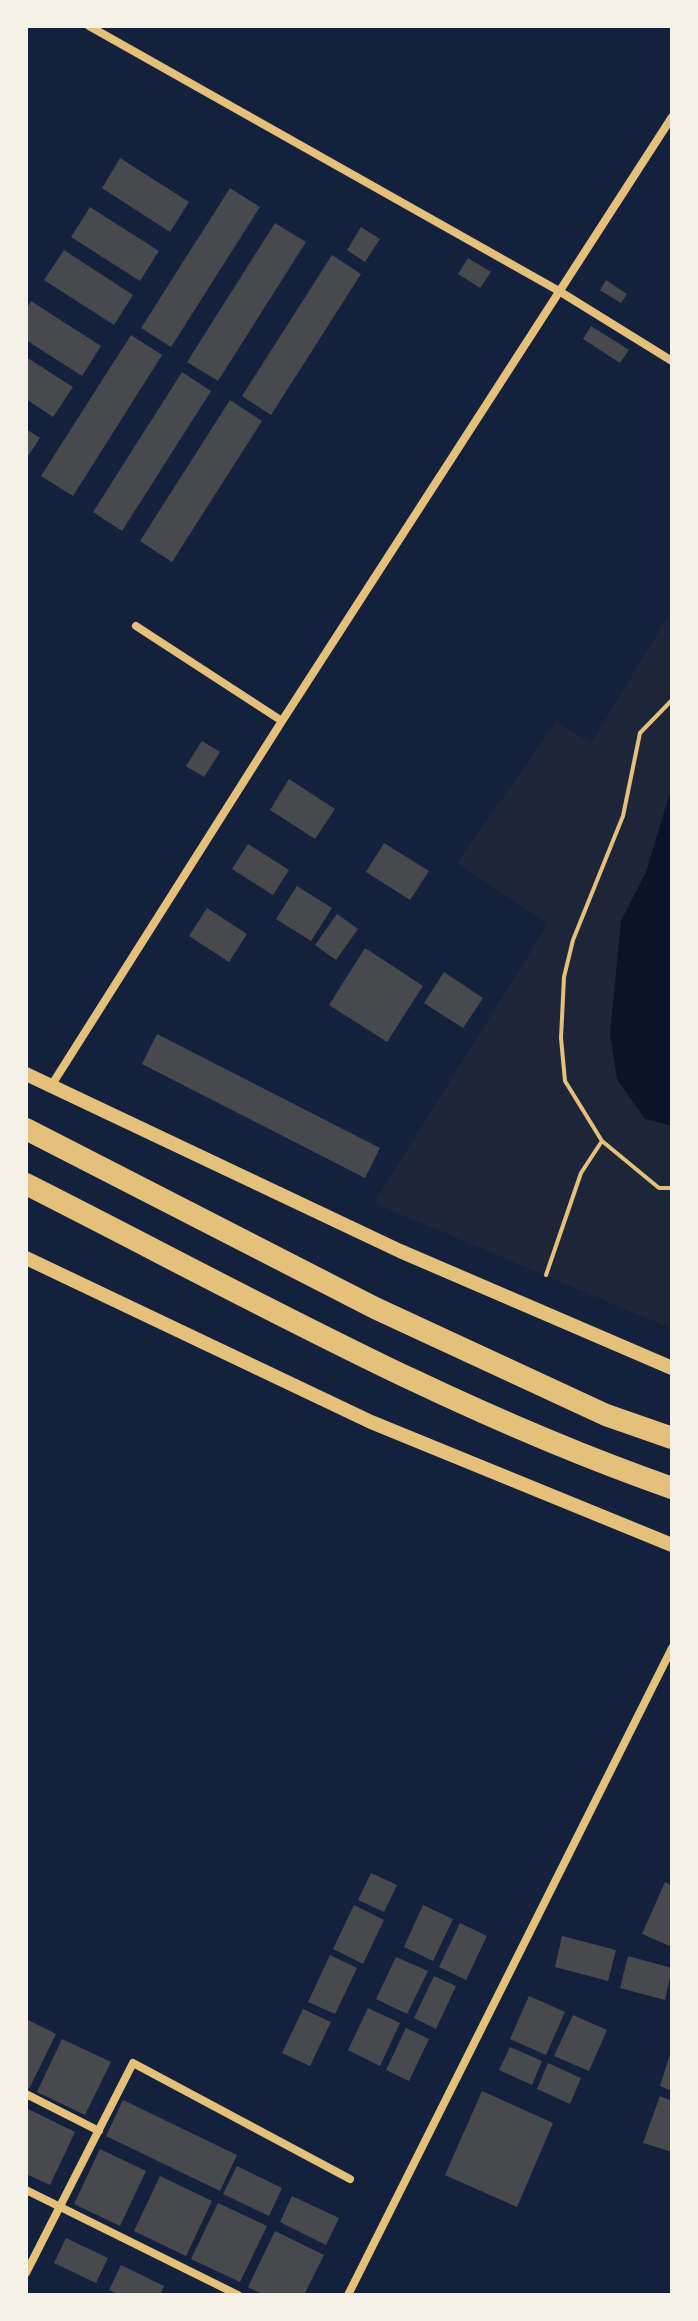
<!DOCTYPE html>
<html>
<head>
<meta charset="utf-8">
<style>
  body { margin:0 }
  #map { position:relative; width:698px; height:2321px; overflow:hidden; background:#14213d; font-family:"Fira Sans Condensed",sans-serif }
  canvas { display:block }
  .frame { position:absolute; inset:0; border:28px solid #f6f1e7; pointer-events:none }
</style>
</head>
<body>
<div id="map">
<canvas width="698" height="2321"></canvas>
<div class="frame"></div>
</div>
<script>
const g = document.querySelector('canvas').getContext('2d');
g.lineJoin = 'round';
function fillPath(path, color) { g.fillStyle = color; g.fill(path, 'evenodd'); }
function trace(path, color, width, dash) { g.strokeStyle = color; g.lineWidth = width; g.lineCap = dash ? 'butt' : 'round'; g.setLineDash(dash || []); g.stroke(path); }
const green = new Path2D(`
  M672,610V1329L374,1203L548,924L457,863L556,722L591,743Z`);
const water = new Path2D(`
  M672,786V1126L645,1119L617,1079L610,1034L621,921L646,872Z`);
const building = new Path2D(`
  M120,158L189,202L170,232L102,188Z
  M230,188L260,207L171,347L141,328Z
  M90,207L159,251L140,281L71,237Z
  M275,223L306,242L218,381L187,362Z
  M361,227L380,239L365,262L347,250Z
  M64,250L133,295L114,325L44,280Z
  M332,255L361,274L271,415L242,396Z
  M468,258L491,272L480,288L458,274Z
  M606,280L627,294L621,303L600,290Z
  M31,301L101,346L82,376L26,340V310Z
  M591,326L629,350L620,363L583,339Z
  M131,335L162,355L73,496L41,476Z
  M26,357L73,387L53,417L26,399Z
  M182,372L211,391L122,531L93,512Z
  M230,400L262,421L172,562L140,541Z
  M26,429L40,438L26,459Z
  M202,741L220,752L204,777L186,766Z
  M289,779L335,809L315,839L270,810Z
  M384,843L429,871L410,900L366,872Z
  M248,844L289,870L273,895L232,869Z
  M297,886L332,908L311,941L276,919Z
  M207,908L247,934L229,962L189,936Z
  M337,914L358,929L336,960L315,945Z
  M365,948L423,986L387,1042L329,1005Z
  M444,972L483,998L463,1028L424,1003Z
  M157,1034L380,1148L365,1178L142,1064Z
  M371,1873L397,1885L384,1912L358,1900Z
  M665,1882L672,1886V1947L642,1934Z
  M354,1905L384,1920L363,1964L333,1949Z
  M423,1905L453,1919L433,1961L404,1947Z
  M460,1923L487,1936L466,1980L439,1967Z
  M562,1936L616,1950L608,1981L555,1967Z
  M330,1955L357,1968L335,2014L308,2002Z
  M628,1956L672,1968L665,2000L620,1988Z
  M396,1957L428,1971L407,2014L376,1999Z
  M434,1976L456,1986L436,2029L414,2018Z
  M529,1996L565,2012L546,2055L510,2039Z
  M368,2008L400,2023L380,2066L348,2050Z
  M303,2009L331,2022L310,2066L282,2053Z
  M573,2015L607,2030L589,2071L554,2056Z
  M26,2019L56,2034L29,2089L26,2088Z
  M406,2028L429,2039L409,2081L386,2070Z
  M62,2039L111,2062L85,2115L37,2092Z
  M510,2047L542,2061L532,2085L499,2070Z
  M671,2051L672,2052V2091L660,2086Z
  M548,2063L581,2078L570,2104L537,2089Z
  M482,2091L553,2123L517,2207L445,2175Z
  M660,2096L672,2101V2152L643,2143Z
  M123,2100L237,2155L220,2191L106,2136Z
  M28,2109L75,2132L50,2185L26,2174Z
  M100,2149L146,2171L120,2226L74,2204Z
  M237,2166L282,2188L269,2216L223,2194Z
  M160,2176L212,2201L186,2256L134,2231Z
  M292,2196L339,2218L326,2245L280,2222Z
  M218,2203L267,2226L240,2282L191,2259Z
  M275,2231L324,2255L304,2295H264L248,2287Z
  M66,2238L108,2258L96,2283L54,2263Z
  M121,2265L164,2286L160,2295H120L109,2290Z`);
const path = new Path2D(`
  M672,700L640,733L623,816L573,940L564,977L561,1038L565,1081L602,1141L659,1188H672
  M546,1275L581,1173L602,1141`);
const minor = new Path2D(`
  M89,26L559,291L672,361
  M136,626L282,721
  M51,1086L282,721L672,117
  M26,2094L99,2131
  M26,2190L238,2295
  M26,2273L133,2063L350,2179
  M348,2295L672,1648`);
const tertiary = new Path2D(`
  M26,1074L400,1251L672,1368
  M26,1258L371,1422L672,1545`);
const trunk = new Path2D(`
  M26,1129L375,1308L606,1415L672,1438
  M26,1184C238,1291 448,1410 672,1488`);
fillPath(green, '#1d2539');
fillPath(water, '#0b132b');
fillPath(building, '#48494c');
trace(path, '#e5c07b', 4);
trace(minor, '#e5c07b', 8);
trace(tertiary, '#e5c07b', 14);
trace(trunk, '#e5c07b', 22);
</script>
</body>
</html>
